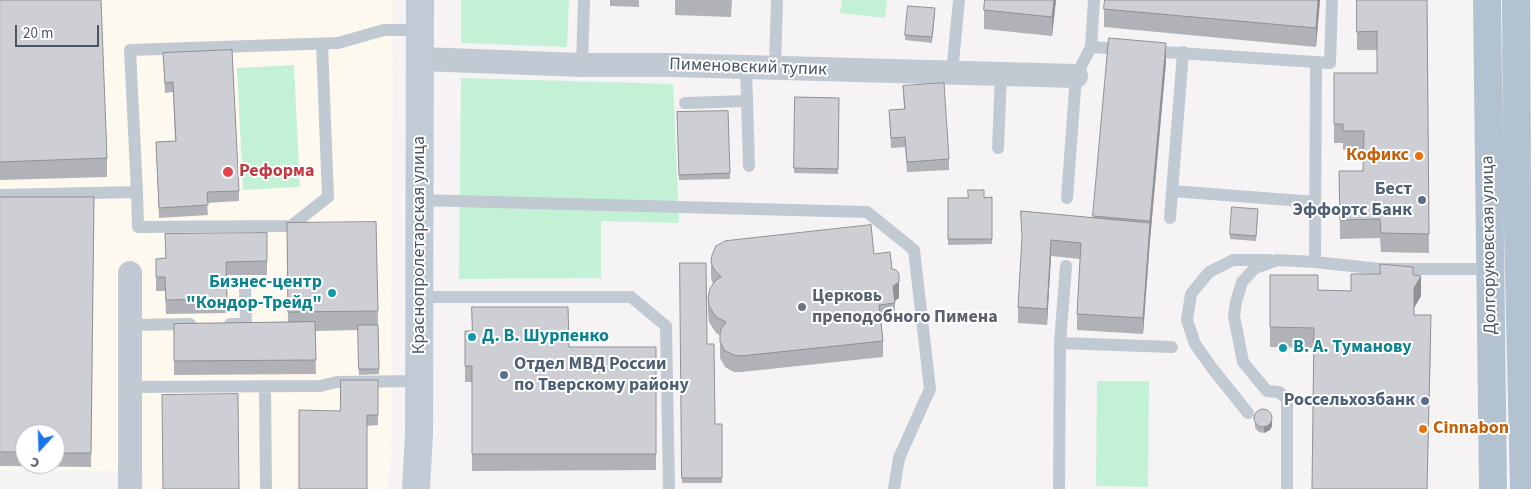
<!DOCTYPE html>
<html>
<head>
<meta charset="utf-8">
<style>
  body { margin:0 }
  #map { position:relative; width:1531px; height:489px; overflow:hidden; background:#f5f3f3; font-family:"Source Sans 3",sans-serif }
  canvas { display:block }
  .north { position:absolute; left:15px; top:424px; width:50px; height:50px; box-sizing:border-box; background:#fff; border:1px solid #b7bbc0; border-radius:50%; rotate:200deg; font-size:14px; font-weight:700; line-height:20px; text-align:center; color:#4a5661 }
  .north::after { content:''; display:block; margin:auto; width:18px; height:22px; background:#1a73e8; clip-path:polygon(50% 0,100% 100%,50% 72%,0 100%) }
  .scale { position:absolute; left:15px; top:25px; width:84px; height:22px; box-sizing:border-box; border:2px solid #4a5661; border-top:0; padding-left:6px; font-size:15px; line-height:18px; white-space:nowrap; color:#4a5661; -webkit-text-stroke:4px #fff; paint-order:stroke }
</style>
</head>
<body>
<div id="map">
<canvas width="1531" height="489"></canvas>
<div class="north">С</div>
<div class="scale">20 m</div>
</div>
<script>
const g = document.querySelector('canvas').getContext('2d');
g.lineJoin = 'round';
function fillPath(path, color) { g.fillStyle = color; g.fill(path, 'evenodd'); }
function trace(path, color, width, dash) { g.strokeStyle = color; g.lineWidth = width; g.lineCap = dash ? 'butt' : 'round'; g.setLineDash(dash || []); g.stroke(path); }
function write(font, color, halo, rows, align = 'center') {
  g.font = font + ' "Source Sans 3",sans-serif'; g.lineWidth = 4; g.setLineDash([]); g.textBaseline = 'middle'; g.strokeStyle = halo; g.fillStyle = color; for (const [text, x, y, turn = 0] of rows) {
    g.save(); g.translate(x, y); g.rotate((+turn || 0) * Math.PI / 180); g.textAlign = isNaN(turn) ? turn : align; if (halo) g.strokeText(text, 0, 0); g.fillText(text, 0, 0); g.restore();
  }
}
const commercial = new Path2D(`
  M0,0H393L391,460L388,489H143V471L0,470ZM25,434H55V464H25Z`);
const green = new Path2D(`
  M461,0H569L567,47L461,43Z
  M842,0H887L885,18L840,13Z
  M294,65L300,187L243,190L237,68Z
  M461,78L673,84L679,223L601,221V278L459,279Z
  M1097,381H1149L1148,487L1096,486Z`);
const lane = new Path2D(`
  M1091,47L1094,0
  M1149,51L1330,63L1332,0
  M1316,63L1315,262L1380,269H1491
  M582,65L584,0
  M746,67L749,166
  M775,68L777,0
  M952,73L959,0
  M685,103L747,101
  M998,148L1001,74
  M1172,191L1315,202
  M137,192L138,227L291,226L328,197L322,44
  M0,195L137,192L130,50L338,43L384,30H420
  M1067,198L1076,76L1091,47L1124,49
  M419,200L867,212L914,250L930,389L899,458L894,489
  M1170,218L1183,52
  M419,297H631L666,326L669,489
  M230,324H246L245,290
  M130,325L190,324
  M1060,343L1066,266
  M265,386L266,489
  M130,387L320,386L337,382L420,381
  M1248,413L1212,368L1195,344L1187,320L1191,294L1209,272L1233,260H1269
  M1059,489L1060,343L1172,347
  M1287,489V399L1279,392L1267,391L1243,362L1234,316L1236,302L1242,282L1255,268L1277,260L1315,262`);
const street = new Path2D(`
  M421,59L582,65H672L1076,76
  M130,273V489`);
const secondary = new Path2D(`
  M416,489L419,434L420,0`);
const primary = new Path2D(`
  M1487,0L1493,489
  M1516,0L1517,186L1524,489`);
const wall = new Path2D(`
  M0,0L107,158V177L0,180Z
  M610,0H639V7L610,6Z
  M675,0H732L731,17L675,15Z
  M985,0H1056L1052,36L984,29V10Z
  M1320,0L1316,47L1104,27V9Z
  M1357,0H1427L1429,253L1381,252L1380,238L1340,239L1339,171H1363L1364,150H1343V143H1334V73H1377V50H1357Z
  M935,14L932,43L905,40V35Z
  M1109,38L1166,62L1150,240L1143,334L1077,330V314L1080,259L1051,256L1047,325L1018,323V307L1022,243L1021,211L1093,218Z
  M163,53L239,191V201L207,203L208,215L159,218L156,142L175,141L173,92L165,93Z
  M903,86L949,159V170L907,172L905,147L891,148L889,110L904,109Z
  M795,97L839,98L838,174L794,173Z
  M728,111L730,179L679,180L677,112Z
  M0,197H94L91,467L0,466ZM25,434H55V464H25Z
  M992,197V244L948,245V198Z
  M1258,215L1256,241L1230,239V234Z
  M376,222L379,374L359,375L358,330L315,331L316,374L174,375V324L288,322L287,242Z
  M267,233V275H226L227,313L166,314L165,291H156V259L165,258Z
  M874,254L892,269L899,291V298L895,301V319L881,321L883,341V357L741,372H734L725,367L720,358V335L716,333L709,322L708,313V297L713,284L711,278V262Z
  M680,263L707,344L715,424H722V483H682Z
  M1270,275L1318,290L1351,291L1413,275L1421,296L1414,308V315L1431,335L1314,348L1270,347Z
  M656,347V470L472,471V382H465V350Z
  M378,380V425L367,426L340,411Z
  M1255,416L1272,426L1270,430L1264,433L1259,432L1255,428Z`);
const shadedWall = new Path2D(`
  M1054,0H1056L1052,36V17Z
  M1318,0H1320L1316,47V28Z
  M1166,43V62L1150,240V221Z
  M1150,223V240L1143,334V318Z
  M1051,240V256L1047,325V309Z
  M899,274V298L893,302V286Z
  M1421,276V296L1414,308V288Z
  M1431,315V335L1427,489Z
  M1272,420V426L1270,430L1264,433V427Z`);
const building = new Path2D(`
  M0,0H101L107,158L0,162Z
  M985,0H1054L1052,17L984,10Z
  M1105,0H1318L1316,28L1104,9Z
  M1357,0H1427L1429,234L1381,233L1380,219L1340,220L1339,171H1363L1364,131H1343V124H1334V73H1377V31L1357,32Z
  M908,6L935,8L932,37L905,35Z
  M1109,38L1166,43L1150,221L1093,216Z
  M232,50L239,191L207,192L208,205L159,208L156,142L176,141L173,82L165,83L163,53Z
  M944,83L949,159L907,162L905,137L891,138L889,110L905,109L903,86Z
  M795,97L839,98L838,169L794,168Z
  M728,111L730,173L679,175L677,112Z
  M968,190H984V198L992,197V239H948V198H968Z
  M0,197H94L91,453H55V434H25V452H0Z
  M1232,207L1258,209L1256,236L1230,234Z
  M1021,211L1150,223L1143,318L1077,314L1081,243L1051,240L1047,309L1018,307L1022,238Z
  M376,222L378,311L288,312L287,223Z
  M871,225L874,254L890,252L892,269L896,270L899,274V282L893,286L895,303L879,305L883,341L741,356L734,355L725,351L720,342V335L721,329L726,322L716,317L709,306L708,297L710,289L715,281L721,277L713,268L711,262L712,255L716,246L725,241Z
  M267,233V261L226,262L227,299L166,300L165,277H156V259L166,258L165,234Z
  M680,263H706L707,344H714L715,424H722V478H682Z
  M1380,264L1413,267V275L1421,276L1414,288V315H1431L1427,489H1312L1314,328L1270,327V275H1318V290L1351,291V274H1380Z
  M472,307H568L569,347H656V454H472V366H465V331H472Z
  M315,322L316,360L174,361V324Z
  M358,325H378L379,369H359Z
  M341,380H378V415H367V489H299V410L340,411Z
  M238,394L239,489H163L162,395Z
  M1254 418a9 9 0 1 1 18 0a9 9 0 1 1-18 0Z`);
const markers = [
  [1419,156,5,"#e8710a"],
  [228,172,6,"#e0444e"],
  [1422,200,5,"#5c6f8a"],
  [332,293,5,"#0f9aa8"],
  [802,307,5,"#6b7280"],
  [472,337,5,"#0f9aa8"],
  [1283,348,5,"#0f9aa8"],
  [504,375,5,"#5c6f8a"],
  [1425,401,5,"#5c6f8a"],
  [1423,429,5,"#e8710a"]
];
const streetNames = [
  ["Пименовский тупик",748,68,2],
  ["Краснопролетарская улица",420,245,-90],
  ["Долгоруковская улица",1490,245,-91]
];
const foodNames = [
  ["Кофикс",1409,156],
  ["Cinnabon",1433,429,"left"]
];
const healthNames = [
  ["Реформа",239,172]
];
const serviceNames = [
  ["Бест",1412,190],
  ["Эффортс Банк",1412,211],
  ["Отдел МВД России",514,365,"left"],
  ["по Тверскому району",514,386,"left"],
  ["Россельхозбанк",1415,401]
];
const cultureNames = [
  ["Бизнес-центр",322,283,"right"],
  ["\"Кондор-Трейд\"",322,304,"right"],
  ["Д. В. Шурпенко",482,337],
  ["В. А. Туманову",1293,348]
];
const worshipNames = [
  ["Церковь",812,297],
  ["преподобного Пимена",812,318]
];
fillPath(commercial, '#fdf9ef');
fillPath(green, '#c3f1d5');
trace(lane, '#c1cad2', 12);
trace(street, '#c1cad2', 24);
trace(secondary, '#c1cbd6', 28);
trace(primary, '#b3c2d1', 28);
fillPath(wall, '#b0b2b7');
fillPath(shadedWall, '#909195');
fillPath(building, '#cdcfd5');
trace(building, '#909195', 1);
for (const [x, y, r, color] of markers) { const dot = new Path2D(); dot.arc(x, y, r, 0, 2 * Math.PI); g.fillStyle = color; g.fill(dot); trace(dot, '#fff', 2); }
write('18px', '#4a5661', '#fff', streetNames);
write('bold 18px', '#c56008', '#fff', foodNames, 'right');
write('bold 18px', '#be3a42', '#fff', healthNames, 'left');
write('bold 18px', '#4e5e75', '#fff', serviceNames, 'right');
write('bold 18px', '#0d838f', '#fff', cultureNames, 'left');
write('bold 18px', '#5b616d', '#fff', worshipNames, 'left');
</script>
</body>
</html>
